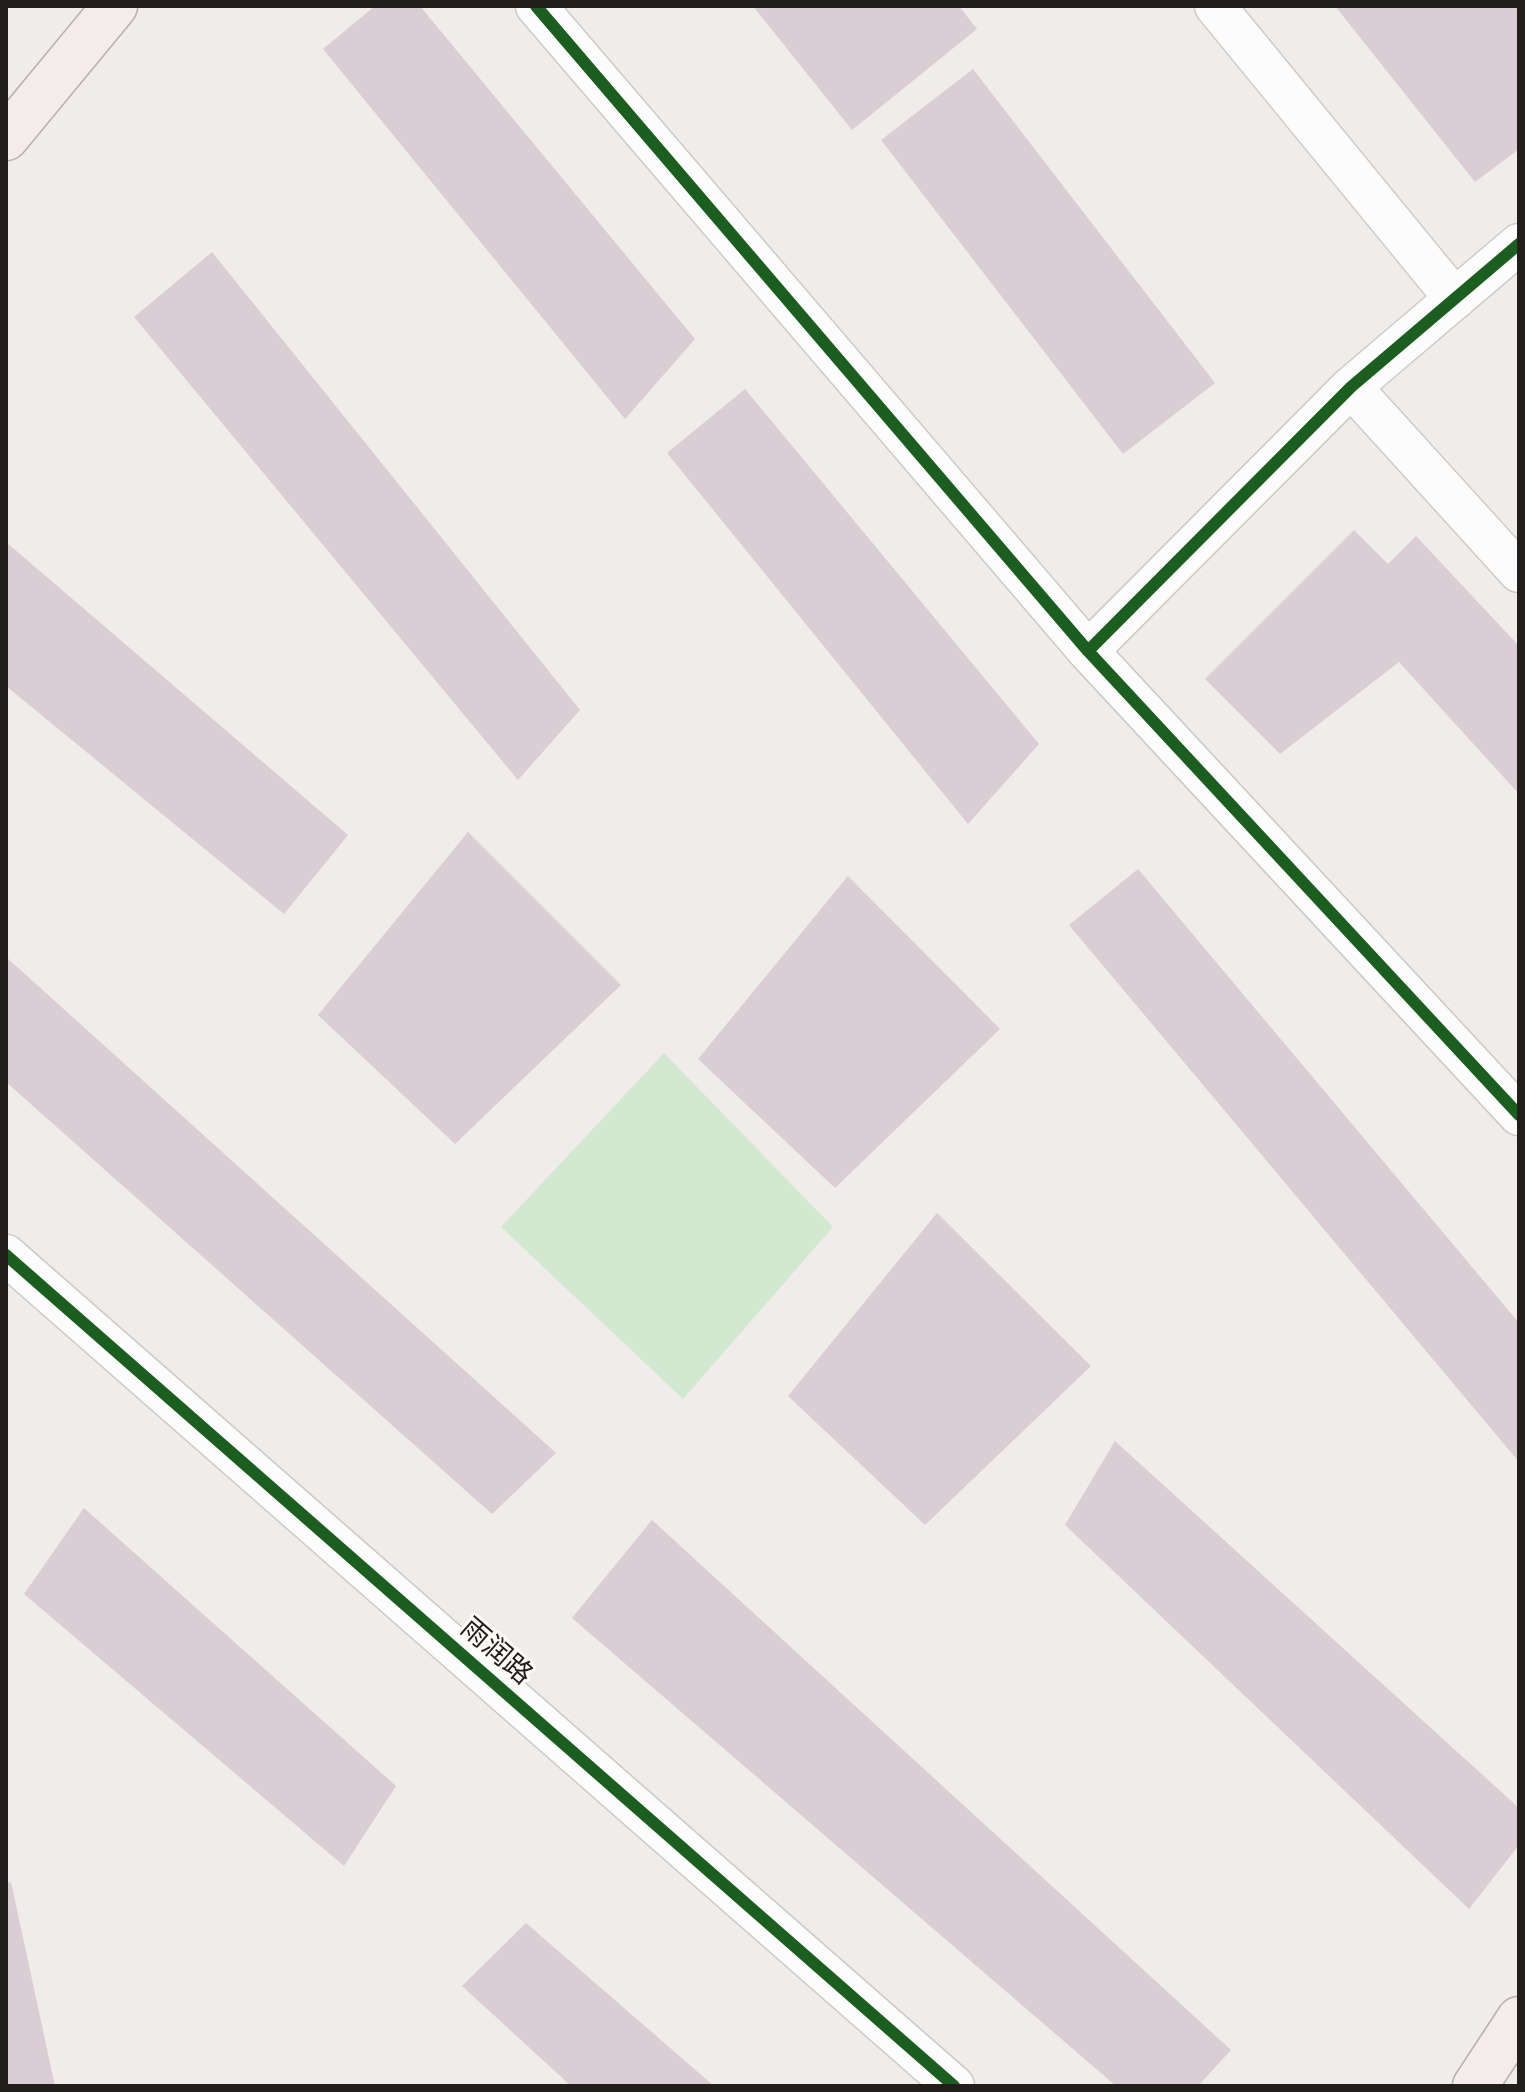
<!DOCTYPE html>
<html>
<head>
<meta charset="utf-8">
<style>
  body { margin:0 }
  #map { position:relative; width:1525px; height:2092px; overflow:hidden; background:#f0ece9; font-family:"Open Sans",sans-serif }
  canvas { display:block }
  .frame { position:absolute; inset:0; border:8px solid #211e1c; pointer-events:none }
</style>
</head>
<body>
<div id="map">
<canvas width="1525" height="2092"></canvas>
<div class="frame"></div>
</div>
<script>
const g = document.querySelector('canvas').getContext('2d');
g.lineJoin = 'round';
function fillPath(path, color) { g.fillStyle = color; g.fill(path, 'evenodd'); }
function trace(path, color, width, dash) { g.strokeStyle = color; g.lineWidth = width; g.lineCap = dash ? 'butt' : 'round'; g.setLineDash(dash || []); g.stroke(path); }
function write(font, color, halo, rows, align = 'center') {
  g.font = font + ' "Open Sans","Noto Sans SC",sans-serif'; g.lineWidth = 6; g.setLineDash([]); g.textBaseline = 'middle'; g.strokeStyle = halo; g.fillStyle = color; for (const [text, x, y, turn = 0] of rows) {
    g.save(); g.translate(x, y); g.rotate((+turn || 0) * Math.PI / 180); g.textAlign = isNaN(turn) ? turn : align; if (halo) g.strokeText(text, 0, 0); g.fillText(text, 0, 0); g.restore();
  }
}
const green = new Path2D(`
  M664,1053L833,1227L683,1399L501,1227Z`);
const building = new Path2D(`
  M375,6H420L695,339L625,419L323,49Z
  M753,6H959L977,29L852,130Z
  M1335,6H1519V149L1475,182Z
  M973,69L1215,383L1123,454L881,140Z
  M212,252L580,710L518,780L134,317Z
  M745,389L1039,744L968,824L667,453Z
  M1354,530L1388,564L1416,536L1519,646V794L1399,662L1280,754L1205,679Z
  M6,542L348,835L284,914L6,686Z
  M468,832L621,985L455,1144L318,1015Z
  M1138,869L1519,1323V1462L1069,925Z
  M848,876L1000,1029L835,1188L698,1059Z
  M6,957L556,1453L492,1514L6,1082Z
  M937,1213L1091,1366L925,1525L788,1396Z
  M1115,1441L1519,1808V1845L1469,1909L1065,1525Z
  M84,1508L396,1786L344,1866L24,1594Z
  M652,1520L1231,2050L1198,2086H1116L572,1618Z
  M11,1882L55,2086H6V1883Z
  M526,1923L714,2086H571L462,1986Z`);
const minor = new Path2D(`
  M536,6L1088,651L1519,1115
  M1215,6L1455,299
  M1351,387L1519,572
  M1088,651L1351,387L1519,244
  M6,1255L954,2086`);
const major = new Path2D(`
  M6,138L115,6
  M1475,2086L1519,2019`);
const cycleway = new Path2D(`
  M536,6L1088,651L1519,1115
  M1088,651L1351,387L1519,244
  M6,1255L954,2086`);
const streetNames = [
  ["雨润路",496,1652,41]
];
fillPath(green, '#d2e8d0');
fillPath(building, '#dacdd4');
trace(minor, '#cdcac7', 43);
trace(major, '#bbaeac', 47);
trace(minor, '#fdfcfc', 40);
trace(major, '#f3eceb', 44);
trace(cycleway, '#1b5e20', 12);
write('28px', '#211e1c', '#fefaf6', streetNames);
</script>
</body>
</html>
